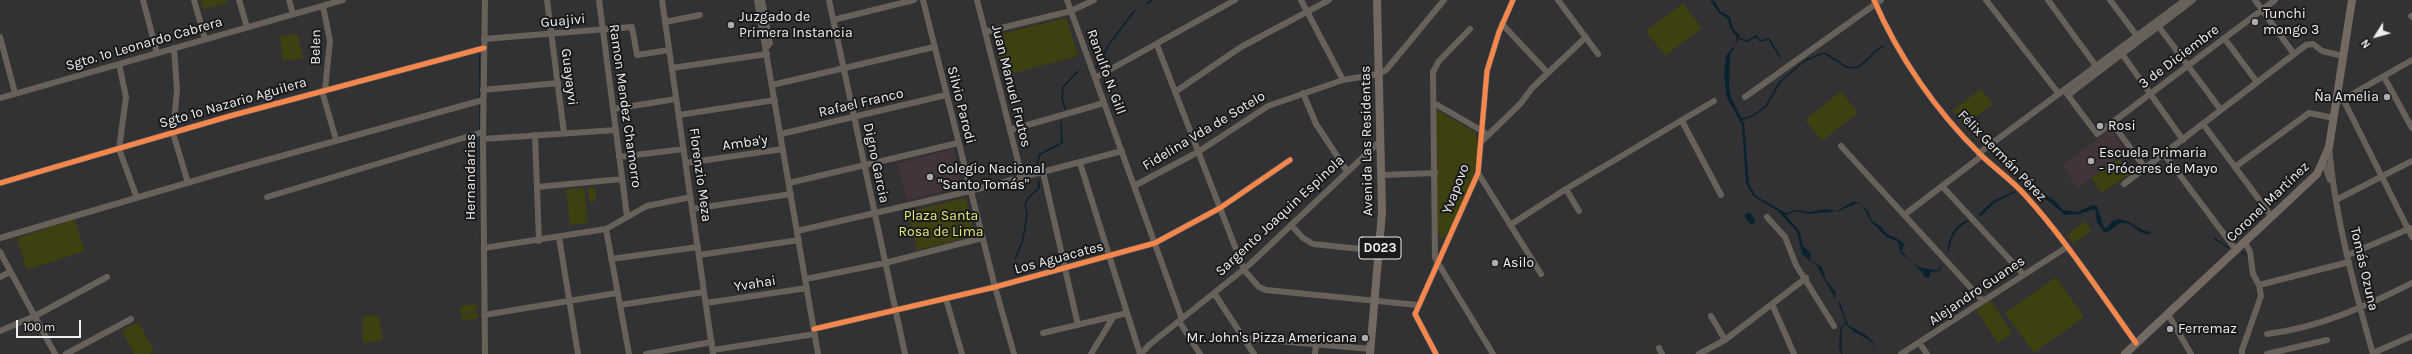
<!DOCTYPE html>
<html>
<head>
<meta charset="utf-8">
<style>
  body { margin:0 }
  #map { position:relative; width:2412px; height:354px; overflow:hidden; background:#323235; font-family:Karla,sans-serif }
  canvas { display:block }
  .north { position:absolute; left:2356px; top:16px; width:40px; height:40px; -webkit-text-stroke:3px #191a1c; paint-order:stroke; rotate:233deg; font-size:11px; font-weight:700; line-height:16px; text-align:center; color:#efeff2 }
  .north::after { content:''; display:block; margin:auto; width:14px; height:18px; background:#efeff2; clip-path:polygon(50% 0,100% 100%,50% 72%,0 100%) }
  .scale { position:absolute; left:16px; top:320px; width:65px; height:18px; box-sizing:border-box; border:2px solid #efeff2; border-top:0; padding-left:5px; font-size:12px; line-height:14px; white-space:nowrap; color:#efeff2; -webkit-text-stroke:3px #191a1c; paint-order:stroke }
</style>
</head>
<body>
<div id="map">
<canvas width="2412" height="354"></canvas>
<div class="north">N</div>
<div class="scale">100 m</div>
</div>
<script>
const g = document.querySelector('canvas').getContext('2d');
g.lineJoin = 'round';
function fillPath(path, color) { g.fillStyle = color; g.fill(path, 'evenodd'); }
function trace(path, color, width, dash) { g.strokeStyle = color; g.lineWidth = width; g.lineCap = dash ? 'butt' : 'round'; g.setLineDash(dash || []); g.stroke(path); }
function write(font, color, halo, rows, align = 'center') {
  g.font = font + ' Karla,sans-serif'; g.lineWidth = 4; g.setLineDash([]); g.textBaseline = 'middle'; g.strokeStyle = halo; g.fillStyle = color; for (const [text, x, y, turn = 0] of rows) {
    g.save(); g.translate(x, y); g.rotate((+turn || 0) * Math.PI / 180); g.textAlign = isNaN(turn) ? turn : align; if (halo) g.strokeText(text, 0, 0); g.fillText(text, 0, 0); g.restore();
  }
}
const education = new Path2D(`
  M2111,129L2127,152L2077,188L2062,165Z
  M953,149L963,186L907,200L897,164Z`);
const green = new Path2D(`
  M201,0H226L227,3L203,9Z
  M1683,3L1702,28L1665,56L1646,31Z
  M1066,18L1078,56L1003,76L992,36Z
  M298,34L303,58L283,61L280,36Z
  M1981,89L1993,104L1965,125L1953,110Z
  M1841,91L1858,113L1822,141L1805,120Z
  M1439,111L1476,133C1483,162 1463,218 1442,239C1430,224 1437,182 1438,163C1438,147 1435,132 1434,116Z
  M2119,159L2130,174L2102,193L2091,178Z
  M595,187L596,201L589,202L588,188Z
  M584,188L588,223L570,225L566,190Z
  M966,198L975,236L917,250L907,212Z
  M74,219L85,251L27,270L17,238Z
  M2085,221L2092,230L2074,244L2067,235Z
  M2056,277L2084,317L2034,353L2005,313Z
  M1990,300L2012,333L1998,343L1976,310Z
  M476,304L477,312L460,314V306Z
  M477,313L478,319L462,320V315Z
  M379,315L383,340L363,343V316Z
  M139,322L154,351L149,354H134L122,330Z`);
const water = new Path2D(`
  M1710,0L1715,1L1720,11L1730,17L1733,28L1740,36L1730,55L1729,88L1731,97L1744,124L1749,184L1756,196L1786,213L1797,210L1809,212L1826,209L1837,211L1852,202H1858L1868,211L1872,221L1879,225L1887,234L1898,239L1904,244L1902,251C1914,268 1920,268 1938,270L1941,264L1940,271L1930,272V277L1925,278L1922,272L1901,253L1898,242L1887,237L1872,223L1863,207L1858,203L1839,211L1808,214L1797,211L1785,215L1799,230L1803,246L1810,252L1811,261L1822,267L1826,280L1836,293L1835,298L1817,266L1802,254L1797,232L1778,211L1753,196L1746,183L1742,125L1727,98L1724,74L1726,56L1735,45L1737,37L1730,28L1728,19L1719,13Z
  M478,52L480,56V246L479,56Z
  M2024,186H2030L2036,189L2054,200L2063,210L2078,212L2092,205L2097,206L2104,228H2107C2117,210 2131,224 2143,230C2147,232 2149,230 2151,234C2140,236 2136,226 2126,223C2116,221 2113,233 2104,232L2097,222L2095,209L2079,214L2065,215L2050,202Z
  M2015,191L2016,192L1994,203L1981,216L1978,215L1993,201Z
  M1750,212L1756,222L1751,225L1744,216Z
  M1968,220L1969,221C1953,230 1952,236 1948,254C1947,240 1954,224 1968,220Z
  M1840,302L1848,325L1866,335L1875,344L1872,354L1874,344C1865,336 1852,333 1846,324L1841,328C1843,337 1840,345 1842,354H1841C1837,345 1841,338 1840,328L1846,322L1838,303Z`);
const stream = new Path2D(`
  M1147,3L1152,0
  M1738,38L1747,41L1756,36L1760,41L1769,39L1780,57
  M1096,68L1110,43L1135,10
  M1065,109L1062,98L1063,87L1078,71
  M1742,119L1753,116L1766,106L1780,82L1797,67L1806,60L1824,53C1832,57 1838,62 1845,66C1862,74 1868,54 1883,46
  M1035,171L1040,154L1062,143L1061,122
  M2214,238L2229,248
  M2242,252L2248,256
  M1015,259L1023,240L1027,214L1025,205L1028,198L1039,188V181`);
const minor = new Path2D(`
  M143,0L157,53
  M194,0L205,39
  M239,0L247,27
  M289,0L293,14
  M547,0L564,133
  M599,0L627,216
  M662,0L713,354
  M757,0L818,354
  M762,0L770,43L766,48
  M829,0L905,354
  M923,0L995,287L1014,354
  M977,0L1022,177
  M1067,0L1182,319
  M1301,0L1343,80
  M1558,0L1598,54
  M1874,0C1898,56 1936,111 1980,154C1994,168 2012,180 2025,195C2066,240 2100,293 2136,343
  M1986,0L2059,94
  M2048,0L2096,66
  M2110,0L2137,36
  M2255,0L2294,54
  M323,6L330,41L325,90
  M2411,16L2412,17
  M833,20L914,0
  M665,22L700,15
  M2156,23L2221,110
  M1502,24L1548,73
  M1470,29L1439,61L1433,72L1435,258L1493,354
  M985,32L1071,11L1094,0
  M0,37L15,93
  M2224,38L2257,82
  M484,39L632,27L637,55L669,50
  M1157,45L1244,270L1259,287L1266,290L1418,305
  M174,48L177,90L173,133L188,183
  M2120,51L2183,140
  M119,64L126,97L119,149L137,198
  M672,68L767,54
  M2384,77L2412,128
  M1095,78L1235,0
  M772,85L934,47
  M483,90L558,83
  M2064,90L2097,134L2275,0
  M322,91L335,136
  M1175,92L1241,47L1329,0
  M1303,93L1316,124L1347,171
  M2068,95L2193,0
  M1745,97L1881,0
  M0,98L343,0
  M2343,99L2412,237
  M2340,101L2412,60
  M1434,103L1484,132
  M613,109L676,99
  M679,115L775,100
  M1682,121L1721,195
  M2112,123L2145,168
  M2203,124L2272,217
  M1010,130L1104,103
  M781,134L946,95
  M535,135L539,241
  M483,139L616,130
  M1481,142L1521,103L1532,88L1586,37
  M1841,146L1982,300
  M2329,147C2335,217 2354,287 2373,354
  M2164,154L2236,250
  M619,157L684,149
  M686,163L783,149
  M1080,163L1140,354
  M2324,163L2330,180
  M2235,167L2309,113L2334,118
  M1043,172L1078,325
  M1478,173L1541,274
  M1382,175L1435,173
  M0,183L230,116L484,48
  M789,183L958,143
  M2124,184L2306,45L2313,44L2322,51L2343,56
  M1134,186L1198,152L1268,106L1343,80L1379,74L1386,70L1444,0
  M1942,186L2023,274
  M537,187L622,179
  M1566,189L1579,211
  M267,197L483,132
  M2336,200L2412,161
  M692,209L791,194
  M1904,215L1979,158V153L2185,0
  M1767,217L1785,237L1796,265L1834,326
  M1291,225L1303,238L1313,244L1380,251
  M1510,225L1566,189L1714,101
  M606,229L629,354
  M797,231L970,191L1122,151
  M559,237L578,354
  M0,238L231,170L483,100
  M484,248L606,229L647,206L691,197
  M0,252L55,354
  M699,255L799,240
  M2348,255L2411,228
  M611,259L698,247
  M0,277L10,272
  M806,279L885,263L982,238
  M2259,285L2349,262
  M1214,293L1254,354
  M946,299L962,354
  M706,303L807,288
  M1772,304L1794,354
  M620,305L704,292
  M2168,314L2191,354
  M484,315L617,293
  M1711,316L1725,340
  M1179,321L1200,354
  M814,329L995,287L1155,243L1220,208L1290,160
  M0,331L35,316L107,277
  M1043,333L1127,313
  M2267,334C2318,328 2367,306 2412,283
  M1244,338L1371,349
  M1920,344L1927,354
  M1659,348L1662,354
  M713,350L815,334
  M2373,353L2412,336
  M66,354L131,319
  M485,354L483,139L485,0
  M646,354L712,342
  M1091,354L1114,316
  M1141,354L1149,345L1249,265L1380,141
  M1315,354L1316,344
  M1436,354L1415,314L1478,173L1487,71L1499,32L1513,0
  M1699,354L1725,340L1806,278
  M1901,354L2067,247
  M2242,354V350L2261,296L2259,285L2253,274L2250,252L2245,242
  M2267,354L2327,340`);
const major = new Path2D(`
  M1370,354L1382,212L1377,0
  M2125,354L2317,174L2329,147L2352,0`);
const cycleway = new Path2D(`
  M1874,0C1898,56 1936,111 1980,154C1994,168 2012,180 2025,195C2066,240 2100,293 2136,343
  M0,183L230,116L484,48
  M814,329L995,287L1155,243L1220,208L1290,160
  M1436,354L1415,314L1478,173L1487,71L1499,32L1513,0`);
const markers = [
  [2255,22,4,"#adadb0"],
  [731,25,4,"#adadb0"],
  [2387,97,4,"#adadb0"],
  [2100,126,4,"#adadb0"],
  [2091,161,4,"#adadb0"],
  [930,177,4,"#adadb0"],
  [1495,263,4,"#adadb0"],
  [2170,329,4,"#adadb0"],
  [1365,338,4,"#adadb0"]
];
const shields = [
  [1380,248,42]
];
const shieldNames = [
  ["D023",1380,248]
];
const poiNames = [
  ["Tunchi",2263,14],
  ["mongo 3",2263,30],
  ["Juzgado de",739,17],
  ["Primera Instancia",739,33],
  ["Ña Amelia",2379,97,"right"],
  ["Rosi",2108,126],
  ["Escuela Primaria",2099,153],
  ["- Próceres de Mayo",2099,169],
  ["Colegio Nacional",938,169],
  ["\"Santo Tomás\"",938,185],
  ["Asilo",1503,263],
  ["Ferremaz",2178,329],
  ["Mr. John's Pizza Americana",1357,338,"right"]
];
const streetNames = [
  ["Guajivi",563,21,-5],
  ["Sgto. 1º Leonardo Cabrera",144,44,-16],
  ["Belen",316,47,-89],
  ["3 de Diciembre",2179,57,-37],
  ["Ranulfo N. Gill",1106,72,70],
  ["Guayayvi",569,77,83],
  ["Juan Manuel Frutos",1011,86,76],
  ["Sgto 1º Nazario Aguilera",233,103,-16],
  ["Rafael Franco",861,103,-13],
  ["Silvio Parodi",961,105,76],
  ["Ramon Mendez Chamorro",625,106,82],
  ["Fidelina Vda de Sotelo",1204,131,-31],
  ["Avenida Las Residentas",1367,141,-91],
  ["Amba'y",745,143,-8],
  ["Félix Germán Pérez",2002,156,46],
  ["Digno Garcia",876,163,78],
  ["Florenzio Meza",700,175,82],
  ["Hernandarias",471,177,-90],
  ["Yvapovo",1456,189,-69],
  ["Coronel Martínez",2268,202,-44],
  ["Sargento Joaquin Espinola",1280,216,-43],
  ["Los Aguacates",1059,258,-15],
  ["Tomás Ozuna",2364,269,77],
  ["Yvahai",755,284,-9],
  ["Alejandro Guanes",1977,291,-34]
];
const parkNames = [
  ["Plaza Santa",941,216],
  ["Rosa de Lima",941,232]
];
fillPath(education, '#43333a');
fillPath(green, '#3e400f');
fillPath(water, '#092230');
trace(stream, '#092230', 1.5);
trace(minor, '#68615a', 6);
trace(major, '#736960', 8);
trace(cycleway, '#f5874c', 5);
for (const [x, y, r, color] of markers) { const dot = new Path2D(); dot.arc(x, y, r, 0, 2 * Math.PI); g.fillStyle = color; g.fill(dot); trace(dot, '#191a1c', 1.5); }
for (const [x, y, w] of shields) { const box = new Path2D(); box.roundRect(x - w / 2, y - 11, w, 22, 3); g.fillStyle = '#191a1c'; g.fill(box); trace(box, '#efeff2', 1); }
write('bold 13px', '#efeff2', null, shieldNames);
write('14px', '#efeff2', '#191a1c', poiNames, 'left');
write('14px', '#efeff2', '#191a1c', streetNames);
write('14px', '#e5eb77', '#191a1c', parkNames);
</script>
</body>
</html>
